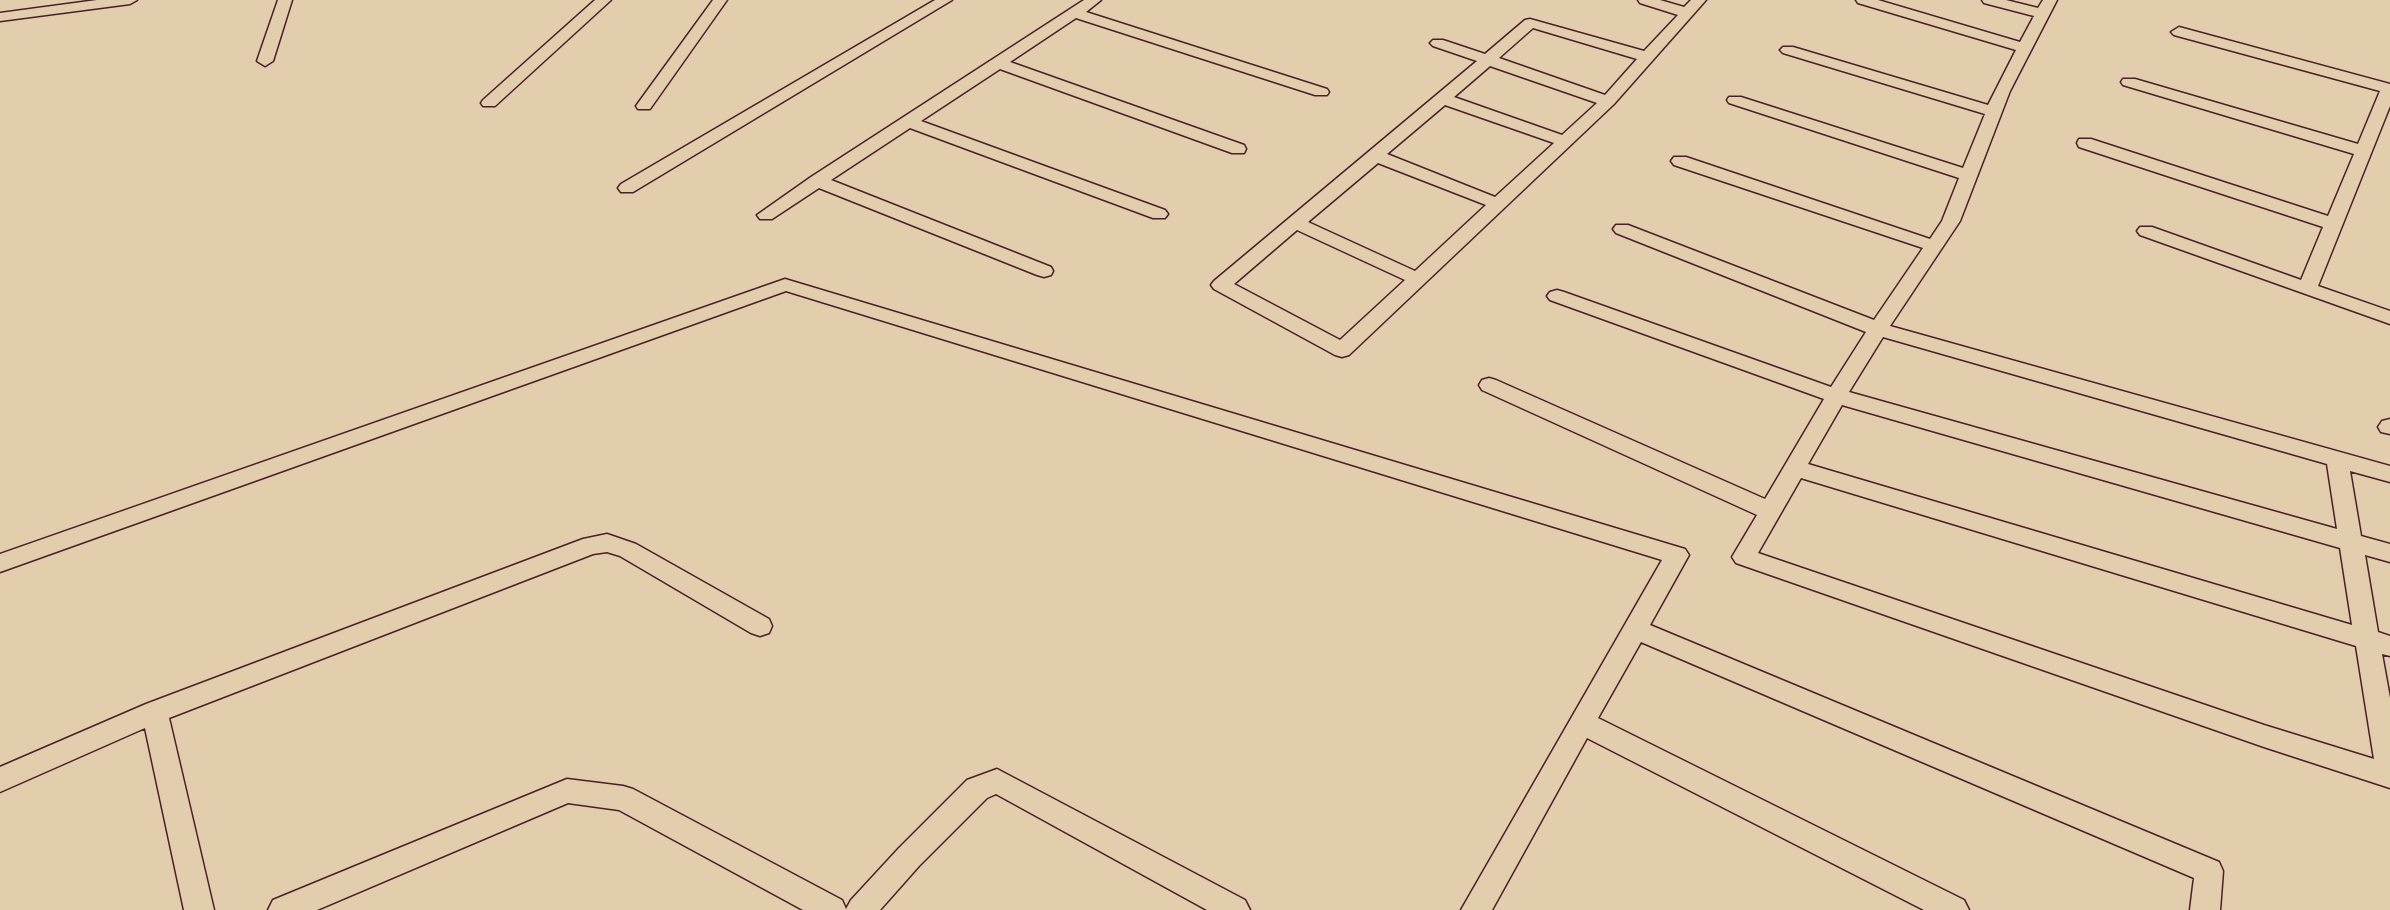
<!DOCTYPE html>
<html>
<head>
<meta charset="utf-8">
<style>
  body { margin:0 }
  canvas { display:block; background:#e2cead }
</style>
</head>
<body>
<canvas width="2390" height="910"></canvas>
<script>
const g = document.querySelector('canvas').getContext('2d');
g.lineJoin = 'round';
function trace(path, color, width, dash) { g.strokeStyle = color; g.lineWidth = width; g.lineCap = dash ? 'butt' : 'round'; g.setLineDash(dash || []); g.stroke(path); }
function fillPath(path, color) { g.fillStyle = color; g.fill(path, 'evenodd'); }
const minor = new Path2D(`
  M97,0H137L130,4L0,21V13Z
  M278,0H292L273,61L265,66L257,61Z
  M595,0H611L495,106H483L481,103L483,100Z
  M713,0H727L650,109H638L636,106Z
  M935,0H952L633,192H621L618,188L621,184Z
  M1084,0H1101L1086,12L1327,89L1329,92L1327,95H1315L1076,18L1010,62L1244,145L1246,149L1244,153H1232L1000,69L921,121L1165,210L1168,214L1165,218H1153L910,128L831,180L1051,267L1053,271L1051,275L1044,277L1037,275L819,188L772,219H760L757,215L811,177Z
  M1638,0H1660L1684,7L1691,0H1706L1614,104L1349,355L1342,357L1335,355L1214,289L1211,285L1214,281L1477,61L1433,46L1430,43L1433,40H1443L1485,54L1525,20L1530,19L1644,51L1678,15L1640,3ZM1533,28L1637,59L1605,95L1499,58ZM1490,66L1597,103L1562,135L1454,97ZM1445,105L1554,143L1495,197L1387,154ZM1378,163L1486,205L1415,271L1308,222ZM1297,230L1405,280L1340,340L1234,284Z
  M1856,0H1878L2020,42L2034,16L1984,3L1982,0H2006L2038,8L2043,0H2057L2010,91L1960,221L1890,326L2390,466V482L2350,471L2361,536L2390,544V562L2365,555L2378,632L2390,636V656L2382,654L2390,698V788L2264,747L1736,563L1732,557L1757,515L1482,390L1479,385L1482,380L1489,378L1496,380L1765,499L1824,399L1550,300L1547,296L1550,292L1557,290L1564,292L1831,387L1866,332L1616,233L1613,229L1616,225H1628L1874,320L1923,248L1674,165L1671,161L1674,157H1686L1930,239L1942,221L1959,178L1729,103L1727,100L1729,97H1741L1963,168L1985,114L1783,53L1780,50L1783,47H1793L1988,105L2016,50L1858,3ZM1883,337L2327,464L2337,529L1849,392ZM1842,405L2340,548L2352,625L1808,464ZM1801,478L2356,646L2374,759L2264,725L1758,553Z
  M2179,27L2390,84V106L2318,286L2390,311V324L2140,235L2137,231L2140,227H2152L2301,280L2323,227L2079,147L2077,143L2079,139H2091L2328,216L2354,154L2123,85L2121,82L2123,79H2135L2358,144L2380,91L2174,35L2171,32Z
  M785,279L1685,549L1689,555L1650,625L2219,862L2223,871L2220,910H2190L2194,878L1641,642L1598,718L1964,900L1969,910H1924L1587,738L1492,910H1461L1662,560L786,291L0,572V554Z
  M2390,419V434L2381,432L2378,427L2382,421Z
  M607,534L636,544L769,619L772,626L769,633L760,636L751,633L620,556L607,552L593,554L169,718L214,910H184L145,728L0,792V767L146,704L583,539Z
  M997,769L1245,900L1250,910H1207L996,794L987,798L919,866L880,910H803L619,810L568,803L317,910H268L273,900L567,779L623,786L633,789L842,900L846,909L851,900L899,848L967,780Z`);
trace(minor, '#4a1f2b', 3);
fillPath(minor, '#e2cead');
</script>
</body>
</html>
